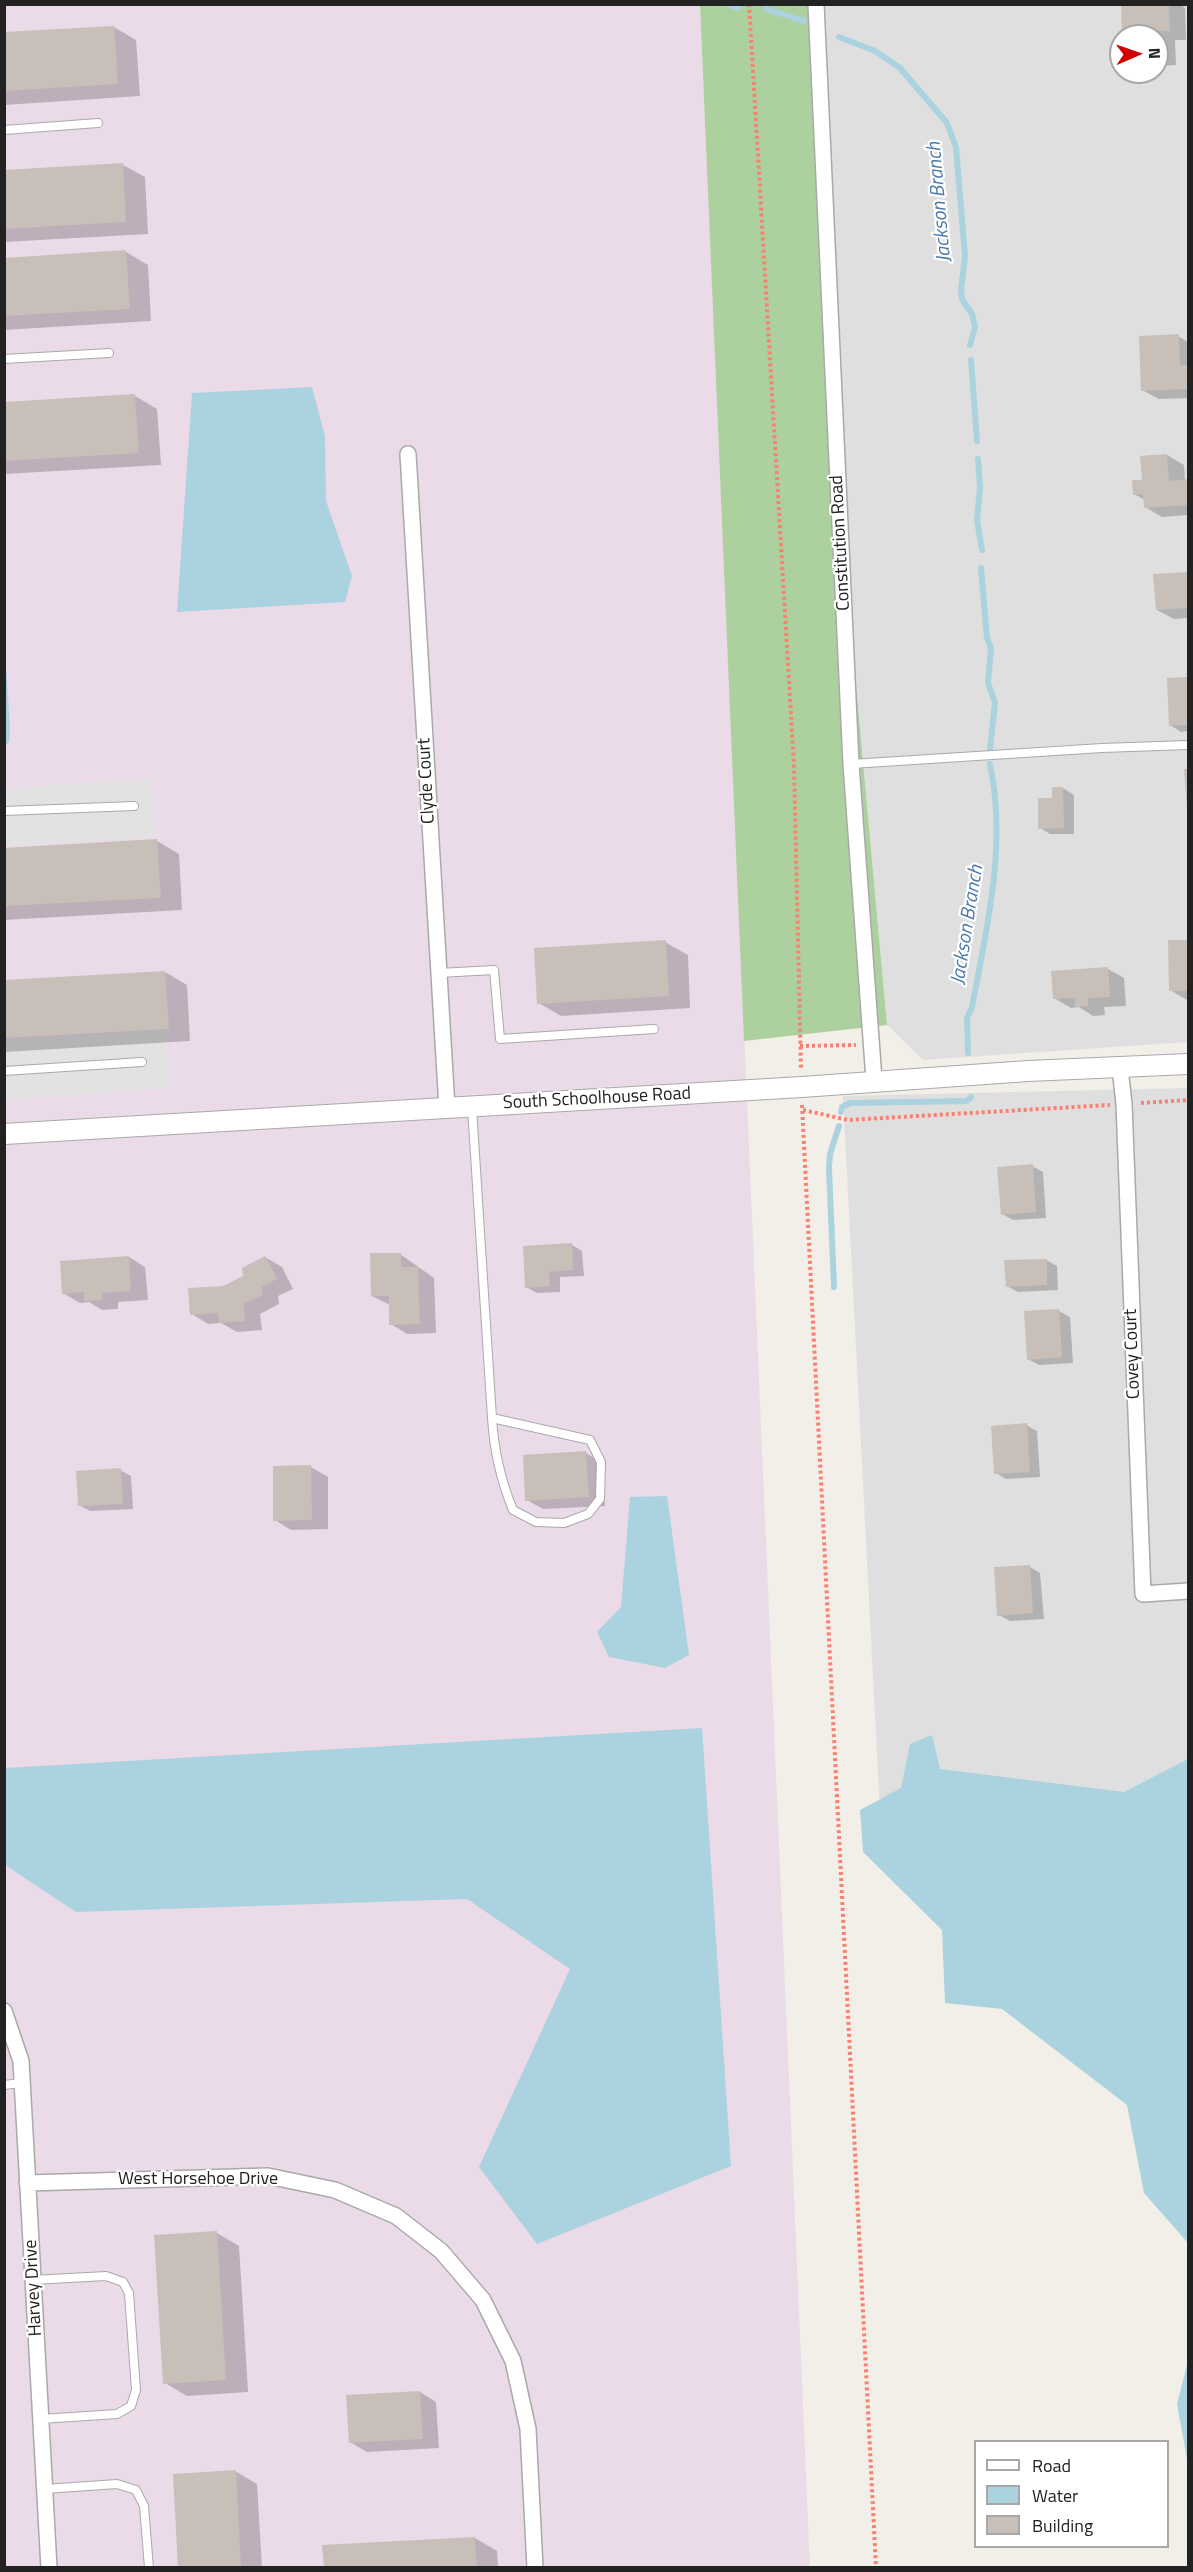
<!DOCTYPE html>
<html>
<head>
<meta charset="utf-8">
<style>
  body { margin:0 }
  #map { position:relative; width:1193px; height:2572px; overflow:hidden; background:#f2efe9; font-family:"Titillium Web",sans-serif }
  canvas { display:block }
  .frame { position:absolute; inset:0; border:6px solid #222; pointer-events:none }
  .legend { position:absolute; left:974px; top:2440px; width:195px; height:108px; box-sizing:border-box; background:#fff; border:2px solid #a7a7a7; margin:0; padding:8px 10px; list-style:none; font-size:18px; color:#222 }
  .legend li { display:flex; align-items:center; gap:12px; height:30px }
  .legend b { width:30px; border:2px solid #a7a7a7 }
  .north { position:absolute; left:1109px; top:24px; width:60px; height:60px; box-sizing:border-box; background:#fff; border:2px solid #a7a7a7; border-radius:50%; rotate:88deg; font-size:16px; font-weight:700; line-height:24px; text-align:center; color:#222 }
  .north::after { content:''; display:block; margin:auto; width:21px; height:27px; background:#d40000; clip-path:polygon(50% 0,100% 100%,50% 72%,0 100%) }
</style>
</head>
<body>
<div id="map">
<canvas width="1193" height="2572"></canvas>
<div class="frame"></div>
<ul class="legend">
<li><b style="height:8px;background:#fff"></b>Road</li>
<li><b style="height:16px;background:#aad3df"></b>Water</li>
<li><b style="height:16px;background:#c7bfb8"></b>Building</li>
</ul>
<div class="north">N</div>
</div>
<script>
const g = document.querySelector('canvas').getContext('2d');
g.lineJoin = 'round';
function fillPath(path, color) { g.fillStyle = color; g.fill(path, 'evenodd'); }
function trace(path, color, width, dash) { g.strokeStyle = color; g.lineWidth = width; g.lineCap = dash ? 'butt' : 'round'; g.setLineDash(dash || []); g.stroke(path); }
function write(font, color, halo, rows, align = 'center') {
  g.font = font + ' "Titillium Web",sans-serif'; g.lineWidth = 4.5; g.setLineDash([]); g.textBaseline = 'middle'; g.strokeStyle = halo; g.fillStyle = color; for (const [text, x, y, turn = 0] of rows) {
    g.save(); g.translate(x, y); g.rotate((+turn || 0) * Math.PI / 180); g.textAlign = isNaN(turn) ? turn : align; if (halo) g.strokeText(text, 0, 0); g.fillText(text, 0, 0); g.restore();
  }
}
const residential = new Path2D(`
  M824,5H1188V1042L923,1060L887,1025L853,651ZM1121,36H1157V72H1121Z
  M1188,1088V1895L881,1832L843,1096Z`);
const industrial = new Path2D(`
  M5,5H700L810,2567L5,2568Z`);
const forest = new Path2D(`
  M700,5H824L853,651L887,1025L744,1041Z`);
const parking = new Path2D(`
  M151,779L156,837L5,846V788Z
  M167,1031L170,1088L5,1100V1040Z`);
const water = new Path2D(`
  M312,387L325,436L326,501L352,576L345,602L177,612L192,393Z
  M5,651L10,728L9,742L5,746Z
  M667,1496L689,1655L665,1668L609,1657L597,1632L621,1607L630,1497Z
  M702,1728L731,2166L537,2244L479,2167L570,1969L467,1899L76,1912L8,1867L5,1862V1768Z
  M932,1735L940,1769L1124,1792L1188,1759V2243L1144,2193L1127,2105L1002,2009L945,2003L942,1930L863,1852L860,1810L901,1788L910,1744Z
  M1188,2361V2465L1177,2404Z`);
const shadow = new Path2D(`
  M1122,4H1179L1185,8L1186,40H1175L1176,65L1157,66V36H1129L1123,33Z
  M114,27L136,40L140,96L4,105V34Z
  M123,165L145,177L148,234L4,242V171Z
  M126,252L148,265L151,321L4,330V259Z
  M1178,336L1188,342V398L1159,399L1142,390Z
  M135,396L157,409L161,465L4,474V404Z
  M1167,455L1184,465L1185,481H1188V515L1162,517L1145,507V500L1134,494Z
  M1188,574V618L1174,619L1157,610L1155,576Z
  M1188,678V731L1181,732L1170,725L1168,679Z
  M1186,770H1188V812Z
  M1063,788L1074,795V834H1050L1040,828L1054,799Z
  M157,841L179,854L182,910L4,920V849Z
  M1188,941V1000H1187L1170,990V942Z
  M665,942L688,955L690,1008L561,1016L539,1003Z
  M1108,969L1124,978L1126,1006L1104,1007L1105,1015L1093,1016L1079,1007L1071,1008L1054,998Z
  M165,972L187,985L190,1041L4,1052V982Z
  M1032,1166L1043,1172L1046,1218L1013,1220L1002,1214Z
  M572,1245L582,1251L584,1276L560,1277V1292L537,1293L526,1287Z
  M400,1254L434,1278L436,1333L407,1334L391,1324L390,1305L372,1296Z
  M129,1257L145,1267L148,1300L118,1302V1309L102,1310L89,1302L80,1303L63,1293Z
  M265,1257L282,1267L293,1289L278,1296L279,1304L260,1314L262,1330L237,1332L221,1323L208,1324L192,1314L224,1287L244,1277Z
  M1046,1260L1057,1266L1058,1290L1018,1292L1007,1286Z
  M1059,1311L1070,1317L1073,1363L1039,1365L1028,1359L1025,1313Z
  M1026,1425L1037,1431L1040,1477L1006,1479L996,1473Z
  M586,1453L602,1463L605,1506L543,1509L527,1500Z
  M311,1467L328,1477V1529L291,1530L275,1520L274,1468Z
  M120,1470L131,1476L133,1509L90,1511L79,1505Z
  M1030,1567L1040,1573L1044,1619L1010,1621L999,1615Z
  M217,2233L239,2246L248,2392L187,2396L165,2383Z
  M420,2392L436,2402L439,2448L367,2452L350,2442Z
  M235,2471L257,2484L262,2568H180Z
  M475,2538L497,2551L498,2568H325Z`);
const stream = new Path2D(`
  M728,4L738,8
  M766,9L804,21
  M839,37L875,51L900,68L947,123L956,147L965,256L961,290L962,299L972,314L975,327L970,345
  M971,360L977,441
  M978,459L980,488L977,520L982,550
  M981,568L987,638L991,648L988,683L995,703L990,749
  M968,1053L967,1018L972,1007C987,927 1007,846 990,764
  M841,1112L842,1107L850,1103L967,1101L971,1097
  M834,1287L829,1168L830,1154L839,1126`);
const building = new Path2D(`
  M1121,4H1169L1170,31H1159L1160,57H1157V36L1122,34Z
  M114,26L118,84L4,91V32Z
  M123,163L126,222L4,229V170Z
  M126,250L130,309L4,316V258Z
  M1179,334L1180,365H1188V389L1141,391L1139,336Z
  M135,394L139,453L4,461V402Z
  M1167,454L1169,481L1188,479V505L1144,508L1143,494L1133,495L1132,480H1142L1140,456Z
  M1188,572V608L1156,610L1153,574Z
  M1188,677V725L1169,726L1167,678Z
  M1184,769H1188V808H1187Z
  M1052,787H1063L1064,828L1038,829V798H1052Z
  M157,839L161,898L4,906V848Z
  M666,940L669,996L537,1004L534,948Z
  M1168,940H1188V991H1169Z
  M1108,967L1110,997L1088,998V1006L1075,1007V998L1053,999L1051,971Z
  M165,971L169,1029L4,1038V980Z
  M1033,1164L1036,1212L1001,1215L997,1167Z
  M572,1243L573,1270L549,1272L550,1286L525,1288L523,1246Z
  M370,1253H401V1267H418L420,1324L389,1325V1296H371Z
  M129,1256L131,1291L102,1293V1300L84,1301V1292L62,1294L60,1261Z
  M265,1256L277,1279L262,1287V1295L244,1304L245,1321L219,1323L218,1313L190,1315L188,1288L223,1286L243,1276L242,1268Z
  M1047,1259V1285L1006,1287L1004,1260Z
  M1059,1309L1062,1357L1027,1360L1024,1311Z
  M1027,1423L1030,1472L994,1474L991,1426Z
  M586,1451L589,1497L525,1501L523,1455Z
  M311,1465L312,1520L273,1521V1466Z
  M121,1468L123,1504L78,1506L76,1471Z
  M1030,1565L1033,1613L997,1616L994,1567Z
  M217,2231L226,2380L163,2384L154,2235Z
  M420,2391L423,2439L349,2443L346,2395Z
  M236,2470L241,2568H178L173,2474Z
  M475,2537L477,2568H324L322,2545Z`);
const path = new Path2D(`
  M749,4L794,766L801,1070
  M800,1046L856,1045
  M1141,1103L1188,1100
  M802,1105L876,2568
  M803,1110L848,1120L1110,1105`);
const service = new Path2D(`
  M4,130L98,123
  M4,359L109,353
  M851,764L1102,748L1188,745
  M4,811L134,806
  M439,973L494,970L500,1039L654,1029
  M4,1071L142,1062
  M472,1108L492,1418C494,1450 501,1481 513,1510L536,1522L564,1523L588,1514L600,1499L601,1462L590,1440L492,1418
  M4,2085L21,2083
  M33,2280L106,2276L123,2282L129,2293L136,2390L131,2406L117,2414L41,2419
  M45,2489L117,2484L136,2490L144,2506L149,2568`);
const minor = new Path2D(`
  M816,4L851,764L874,1080
  M408,454L447,1108
  M1120,1068L1124,1104L1143,1594L1188,1591
  M4,2011L21,2061L49,2568
  M27,2183L268,2176L335,2190L396,2216L441,2251L483,2300L513,2361L528,2429L535,2568`);
const tertiary = new Path2D(`
  M4,1134L802,1087L1028,1071L1188,1064`);
const streetNames = [
  ["Constitution Road",841,543,-93],
  ["Clyde Court",427,781,-93],
  ["South Schoolhouse Road",597,1099,-3],
  ["Covey Court",1133,1354,-92],
  ["West Horsehoe Drive",198,2180],
  ["Harvey Drive",34,2288,-93]
];
const waterNames = [
  ["Jackson Branch",940,202,-95],
  ["Jackson Branch",968,925,-81]
];
fillPath(residential, '#e0dfdf');
fillPath(industrial, '#ebdbe8');
fillPath(forest, '#add19e');
fillPath(parking, '#e2e2e2');
fillPath(water, '#aad3df');
fillPath(shadow, '#0003');
trace(stream, '#aad3df', 6);
fillPath(building, '#c7bfb8');
trace(service, '#a9a9a9', 10);
trace(minor, '#a9a9a9', 18);
trace(tertiary, '#a9a9a9', 22);
trace(path, '#fa8072', 4, [3, 3]);
trace(service, '#fff', 8);
trace(minor, '#fff', 15);
trace(tertiary, '#fff', 20);
write('18px', '#222', '#fff', streetNames);
write('italic 20px', '#4a7aab', '#fff', waterNames);
</script>
</body>
</html>
